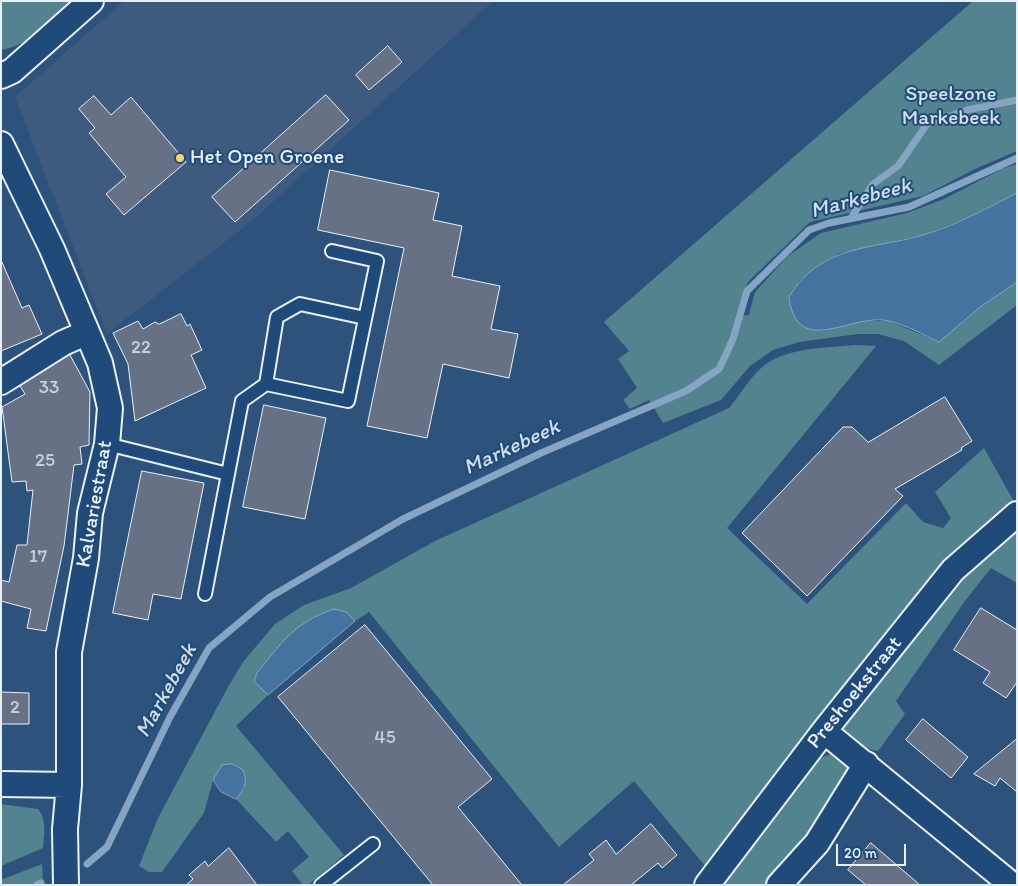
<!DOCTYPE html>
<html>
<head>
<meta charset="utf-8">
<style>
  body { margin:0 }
  #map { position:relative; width:1018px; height:886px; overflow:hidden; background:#2d527c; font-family:Itim,sans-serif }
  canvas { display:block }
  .frame { position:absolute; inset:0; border:2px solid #e8f1f8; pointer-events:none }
  .scale { position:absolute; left:836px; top:844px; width:70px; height:22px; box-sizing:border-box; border:2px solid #e8f1f8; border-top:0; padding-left:6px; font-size:15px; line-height:18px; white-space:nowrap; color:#e8f1f8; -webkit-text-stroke:4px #1f4a7a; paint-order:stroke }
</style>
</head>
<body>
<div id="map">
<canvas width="1018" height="886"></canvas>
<div class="frame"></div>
<div class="scale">20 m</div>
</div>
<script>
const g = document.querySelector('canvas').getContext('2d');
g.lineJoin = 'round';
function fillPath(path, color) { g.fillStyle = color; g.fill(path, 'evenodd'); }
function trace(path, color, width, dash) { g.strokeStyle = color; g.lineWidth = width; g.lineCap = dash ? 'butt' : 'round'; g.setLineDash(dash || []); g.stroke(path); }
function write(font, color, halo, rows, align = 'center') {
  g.font = font + ' Itim,sans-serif'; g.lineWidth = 4; g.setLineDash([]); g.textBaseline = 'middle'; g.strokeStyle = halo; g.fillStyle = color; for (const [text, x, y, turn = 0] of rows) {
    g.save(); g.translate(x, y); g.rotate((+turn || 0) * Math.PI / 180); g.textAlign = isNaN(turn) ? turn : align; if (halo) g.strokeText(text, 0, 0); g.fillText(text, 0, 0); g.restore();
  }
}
const built = new Path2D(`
  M124,1H493L254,219L107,334L15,97Z`);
const green = new Path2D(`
  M1,1H74C52,20 30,45 1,50Z
  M973,1H1017V151L975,169L923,196L810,222L748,282L736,316L749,315L755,292L788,256L821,233L907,213L944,199L1002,169L1017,164V193L969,217L923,235L838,254L799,281L823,331L859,321H889L939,342L980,307L1017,282V305L939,365L904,341L878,334H858L799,342L773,350L750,366L721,400L663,423L649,400L630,409L623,400L637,388L618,359L629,351L604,322Z
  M855,345L876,346L727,528L807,604L906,503L923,522L943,528L951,518L935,492L984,448L1017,507V583L991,568L965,601L896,701L905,714L878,751C861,748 847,744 841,726L880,671L866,658L706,867L634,781L559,847L369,612L355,621L346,612L254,681L268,695L236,726L344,855L308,885H303L292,871L309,857L288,831L276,842L236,799L245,788L222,765L213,780L204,813L162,872H149L139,866L158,818L228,687L243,662L275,624L304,605L351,588L435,541L729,408C739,396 747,382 758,371C781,347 824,348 855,345Z
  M832,754C843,756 848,761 851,772L787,885H723L809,767L822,757Z
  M1,804L38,809C47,820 44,835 43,848L1,866Z
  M42,864L43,885H1V880Z`);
const water = new Path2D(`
  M1017,193V282L980,307L939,342C924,335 906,325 889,321C852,312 797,360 789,297C821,244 871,250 923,235C956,225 986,209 1017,193Z
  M334,609L346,612L355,621L268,695L254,681L257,673C282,642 295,622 334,609Z
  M233,764L243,770C248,783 245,788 236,799L221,792L213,780L222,765Z`);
const stream = new Path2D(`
  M851,218L873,184L898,166L927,124L967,110L1017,100
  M87,864L107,847L170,717L209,648L270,597L403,519L541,453L686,391L719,369L733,339L747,291L809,230L829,223L909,207L1017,158
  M37,885L41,883`);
const building = new Path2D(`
  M388,46L402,62L369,90L356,75Z
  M326,95L349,120L235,222L212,197Z
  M94,96L111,115L131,97L186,162L124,215L106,194L126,177L89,133L95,128L79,109Z
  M330,170L439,193L433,220L462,226L452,276L500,286L491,329L518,334L509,378L443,364L427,438L367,426L404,248L318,230Z
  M1,260L22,308L29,305L42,334L1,351Z
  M181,314L187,326L190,324L202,350L191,355L206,388L135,421L128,364L113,333L138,321L143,329L155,322L159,324Z
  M70,355L90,392L89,445L80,447L82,464L74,465L64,546L46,631L27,628L31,609L1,601V580L9,582L17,545H27L33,490L27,491L26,481L12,482L2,407L25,394L20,386Z
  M945,397L972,441L961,448L962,450L895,489L903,496L807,596L742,533L843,427H852L868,442Z
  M264,405L326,418L305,519L243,507Z
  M142,471L204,483L181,599L153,594L148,620L113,613Z
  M981,608L1017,630V682L1006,698L983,683L990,672L954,650Z
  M365,625L492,779L458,807L522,885H433L278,697Z
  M1,692L29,693V724H1Z
  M923,719L968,757L951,778L906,740Z
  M1017,739V792L1000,778L995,786L974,774Z
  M651,824L677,855L662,868L658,863L631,885H563L594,860L589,854L606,840L616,854Z
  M871,843L920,885H866L848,870Z
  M229,848L257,885H186L193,879L189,875L205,861L208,866Z`);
const lane = new Path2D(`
  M266,384L277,317L300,304L365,318
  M107,444L228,474L242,401L266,384L348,401L377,261L332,251
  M205,594L228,474
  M321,885L373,844`);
const street = new Path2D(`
  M1,76L12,71L91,1
  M1,144L52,249L100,363L110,408L107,444L90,513L86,558L69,652V785L65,829L66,885
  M1,382L63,343L86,333
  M824,731L1012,885
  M1,784L69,785
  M707,885L824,731L953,570L1017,514
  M779,885L817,843L866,764`);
const markers = [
  [180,158,5,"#ffd166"]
];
const numberNames = [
  ["22",141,348],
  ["33",49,388],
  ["25",45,461],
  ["17",38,557],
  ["2",15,708],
  ["45",385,738]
];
const parkNames = [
  ["Speelzone",951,95],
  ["Markebeek",951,119]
];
const poiNames = [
  ["Het Open Groene",190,158]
];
const streetNames = [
  ["Kalvariestraat",95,504,-80],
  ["Preshoekstraat",855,693,-51]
];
const waterNames = [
  ["Markebeek",861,199,-15],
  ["Markebeek",512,448,-25],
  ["Markebeek",167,691,-61]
];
fillPath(built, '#3e5b7f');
fillPath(green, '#52838e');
fillPath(water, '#4573a0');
trace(water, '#86a5c3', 1);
trace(stream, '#86a5c3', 7);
fillPath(building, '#667185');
trace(building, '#e8f1f8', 1);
trace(lane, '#e8f1f8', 16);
trace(street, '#e8f1f8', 28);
trace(lane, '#1f4a7a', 12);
trace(street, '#1f4a7a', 24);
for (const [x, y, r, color] of markers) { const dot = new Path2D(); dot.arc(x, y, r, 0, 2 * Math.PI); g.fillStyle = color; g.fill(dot); trace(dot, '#1f4a7a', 2); }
write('19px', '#c8d1db', null, numberNames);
write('21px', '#d2e0e8', '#1f4a7a', parkNames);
write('21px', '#e8f1f8', '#1f4a7a', poiNames, 'left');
write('21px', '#e8f1f8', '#1f4a7a', streetNames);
write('italic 22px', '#d0deeb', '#1f4a7a', waterNames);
</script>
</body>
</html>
